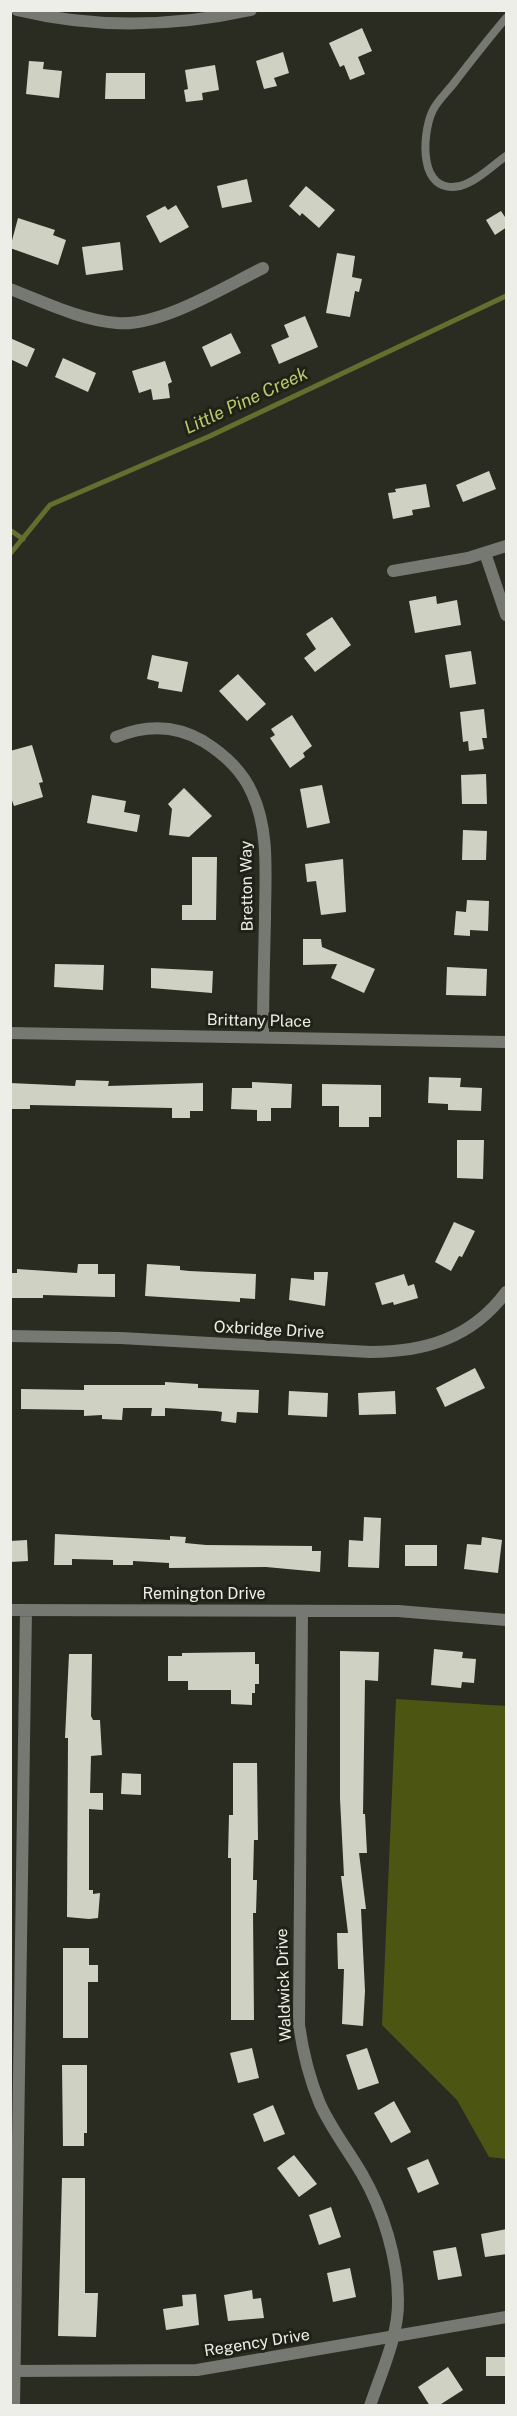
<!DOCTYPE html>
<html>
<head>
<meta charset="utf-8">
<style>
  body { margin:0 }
  #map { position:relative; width:517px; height:2416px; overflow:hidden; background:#2a2c21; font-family:"Public Sans",sans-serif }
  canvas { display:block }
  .frame { position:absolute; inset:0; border:12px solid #edeee7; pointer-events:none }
</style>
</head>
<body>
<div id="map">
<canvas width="517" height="2416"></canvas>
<div class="frame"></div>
</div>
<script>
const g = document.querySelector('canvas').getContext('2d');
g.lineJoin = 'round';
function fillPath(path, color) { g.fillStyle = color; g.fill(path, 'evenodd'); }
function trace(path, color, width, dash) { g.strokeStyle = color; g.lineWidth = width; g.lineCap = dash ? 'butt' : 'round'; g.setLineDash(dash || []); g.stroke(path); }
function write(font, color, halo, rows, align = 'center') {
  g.font = font + ' "Public Sans",sans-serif'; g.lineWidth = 6; g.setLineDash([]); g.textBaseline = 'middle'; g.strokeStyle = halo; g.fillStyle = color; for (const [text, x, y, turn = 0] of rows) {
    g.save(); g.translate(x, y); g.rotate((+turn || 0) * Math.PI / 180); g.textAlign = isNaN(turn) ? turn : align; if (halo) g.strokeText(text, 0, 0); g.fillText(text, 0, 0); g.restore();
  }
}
const forest = new Path2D(`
  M396,1699L506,1706V2159L489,2157L457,2100L382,2025Z`);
const stream = new Path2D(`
  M10,530L23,539
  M10,554L50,505L210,436L506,296`);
const building = new Path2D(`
  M362,28L372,51L358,57L365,74L350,80L344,65L340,67L329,43Z
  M283,52L289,73L274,78L277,86L264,89L256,61Z
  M29,61L44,62L43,69L62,71L59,98L26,94Z
  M215,65L219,90L202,93L203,100L186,102L184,90L188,89L185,70Z
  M106,73H145V99H105Z
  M247,179L252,202L222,208L217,186Z
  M306,186L335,210L319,228L302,213L300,216L289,206Z
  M176,205L189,227L160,243L146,216L165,206L168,210Z
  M501,211L507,220V227L495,235L486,220Z
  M18,218L55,230L53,235L66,240L58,265L10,248Z
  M120,242L123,270L86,275L82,247Z
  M337,253L355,256L352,277L362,279L359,292L355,291L350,317L326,313Z
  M305,316L318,347L279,364L271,345L289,337L284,325Z
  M231,333L241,353L211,367L202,347Z
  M10,338L35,349L27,367L10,359Z
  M63,358L96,373L88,392L55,377Z
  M165,361L172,382L168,384L170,398L153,400L151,389L139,393L132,371Z
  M489,471L496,489L463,502L456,485Z
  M426,484L430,507L412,510L413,515L393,519L388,493L396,492L395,489Z
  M436,596L437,604L457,600L461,625L415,633L409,601Z
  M332,617L351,645L315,672L304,658L316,649L306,634Z
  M471,651L476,684L450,688L445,655Z
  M152,655L188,662L182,692L158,688L159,682L147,679Z
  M238,674L266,704L247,721L219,691Z
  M484,709L487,738H482L484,749L469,751L468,741L463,742L460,712Z
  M292,715L312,746L303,753L305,757L290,768L270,738L275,735L271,729Z
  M32,745L43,782L39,783L43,797L14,806L10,795V751Z
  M486,774L487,804H462L461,775Z
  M322,785L330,823L307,828L300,789Z
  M184,788L212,816L189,837L169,835L172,809L168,804Z
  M92,795L126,801L124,812L140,815L137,832L87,823Z
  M463,830L487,831L486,860H462Z
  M192,857H217L216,920H182V905H192Z
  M343,859L346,912L321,915L316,881L307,882L305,864Z
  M467,900L489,901L488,931L470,930V936L454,935L456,911L466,912Z
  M303,939H321L322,947L375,969L364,993L331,978L337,964L303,965Z
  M55,964L104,965L103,990L54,987Z
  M447,967L487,969L486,996L446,995Z
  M151,968L213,971L212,993L151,988Z
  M429,1077L461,1078L460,1087L482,1088L481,1111L448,1110V1104L428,1103Z
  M76,1080L109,1081L108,1086L203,1083V1111H190V1118H172V1108L30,1105V1109H10V1083L75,1086Z
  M252,1082L292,1084L291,1108H271V1121H257V1110L231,1109L232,1088H252Z
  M322,1084L381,1085V1117H369V1127H339V1106H322Z
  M457,1140H484L483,1179L457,1178Z
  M454,1222L475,1231L462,1257L459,1256L451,1271L435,1262Z
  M78,1264H98V1274H115V1297L43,1295V1298H10V1273H17V1269L77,1273Z
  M147,1264L180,1266V1270L189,1271L256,1274L255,1299L240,1298V1302L145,1296Z
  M314,1272H328L325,1306L289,1300L291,1278L314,1280Z
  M404,1274L408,1286L414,1284L418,1298L394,1305L393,1302L382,1305L375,1283Z
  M475,1368L485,1388L445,1407L436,1388Z
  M165,1382L198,1384V1388L259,1390L258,1413L237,1412L236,1423L221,1421L222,1412L216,1411L165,1408V1416H151L152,1408H123L122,1420L102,1419V1415L84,1416V1410L21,1409V1389L84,1390V1385H165Z
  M289,1391L328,1393L327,1417L288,1415Z
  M395,1391L396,1414L359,1415L358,1393Z
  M364,1517L381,1518L379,1568L348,1567L349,1540L363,1541Z
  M55,1534L170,1540V1536L186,1537L185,1543L206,1545L312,1546V1551H321L320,1572L266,1567L169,1568V1563L133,1561V1565H113V1560L72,1559V1565H54Z
  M482,1537L502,1540L498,1573L464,1569L467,1544L481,1545Z
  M27,1540L28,1561L10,1562V1541Z
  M405,1545H437V1566H405Z
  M434,1649L463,1652L462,1658L476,1659L474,1683L462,1682L461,1688L431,1685Z
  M340,1651L379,1652L378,1681L365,1680L363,1814H365L367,1853H359L366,1909H361L365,1991L363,2026L342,2024L344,1969H338L337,1933H348L341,1876H344L340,1799Z
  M255,1652V1664H259V1684H255V1693H252V1705L231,1704V1690H188V1681H168V1656H182V1653Z
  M69,1654H92L91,1716L93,1720H100L102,1755L91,1756L90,1793H103V1810L89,1809V1890H93V1894L100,1893L98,1918L89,1919L67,1917L68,1738H65Z
  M233,1763H257L258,1840H254L253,1880H257L256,1913H253L254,2020H231V1858H228L229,1815H233Z
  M122,1773L141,1774V1795L121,1794Z
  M63,1948H89V1965H98V1982H88V2038H63Z
  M252,2048L259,2078L238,2083L230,2053Z
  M367,2048L379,2083L358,2090L346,2055Z
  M62,2065H87V2133H84V2146H63Z
  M394,2101L411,2132L391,2143L374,2113Z
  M273,2105L285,2134L264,2142L253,2114Z
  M294,2155L317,2184L299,2197L277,2168Z
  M428,2159L439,2184L418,2193L407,2168Z
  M62,2178H85V2293H98L96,2337L58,2336Z
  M331,2207L341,2237L319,2245L309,2215Z
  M507,2229V2254L485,2257L481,2234Z
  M456,2247L462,2276L438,2280L433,2251Z
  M350,2268L356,2297L333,2302L327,2273Z
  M252,2290L253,2299L261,2298L264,2318L228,2321L224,2295Z
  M196,2294L199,2325L166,2330L163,2309L183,2306L182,2295Z
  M486,2357H507V2376H486Z
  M448,2367L463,2390L438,2406H430L418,2387Z`);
const service = new Path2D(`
  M506,18C488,39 471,61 454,83C447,92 436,102 432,112C422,135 418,195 460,186C476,182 493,165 506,156`);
const minor = new Path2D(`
  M10,289C44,302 80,320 117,323C160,327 224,287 263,268
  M485,553L506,615
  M393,571L468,558L506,546
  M116,737C145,725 174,724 203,741C224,754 242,770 252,793C270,831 265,877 265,919C264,958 263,998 263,1037
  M10,1033L506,1042
  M10,1336L121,1338L370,1352C425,1352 472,1338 506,1292
  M10,1610L398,1611L506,1620
  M302,1611L299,2025C303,2053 309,2078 320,2104C332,2130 348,2150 362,2174C383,2210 398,2259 398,2300C399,2335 381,2373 370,2406
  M10,2371L197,2370L506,2317
  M14,2406L26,1610`);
const tertiary = new Path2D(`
  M17,10C95,29 173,27 251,10`);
const streetNames = [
  ["Bretton Way",247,886,-91],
  ["Brittany Place",259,1021,1],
  ["Oxbridge Drive",269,1330,3],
  ["Remington Drive",204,1594],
  ["Waldwick Drive",284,1985,-92],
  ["Regency Drive",257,2343,-9]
];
const waterNames = [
  ["Little Pine Creek",246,401,-25]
];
fillPath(forest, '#4d5512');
trace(stream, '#646e2e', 5);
fillPath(building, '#cfd2c3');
trace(service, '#767872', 8);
trace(minor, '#767872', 12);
trace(tertiary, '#767872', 12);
write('16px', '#edeee7', '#202217', streetNames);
write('italic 18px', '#bbca6e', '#202217', waterNames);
</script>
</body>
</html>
